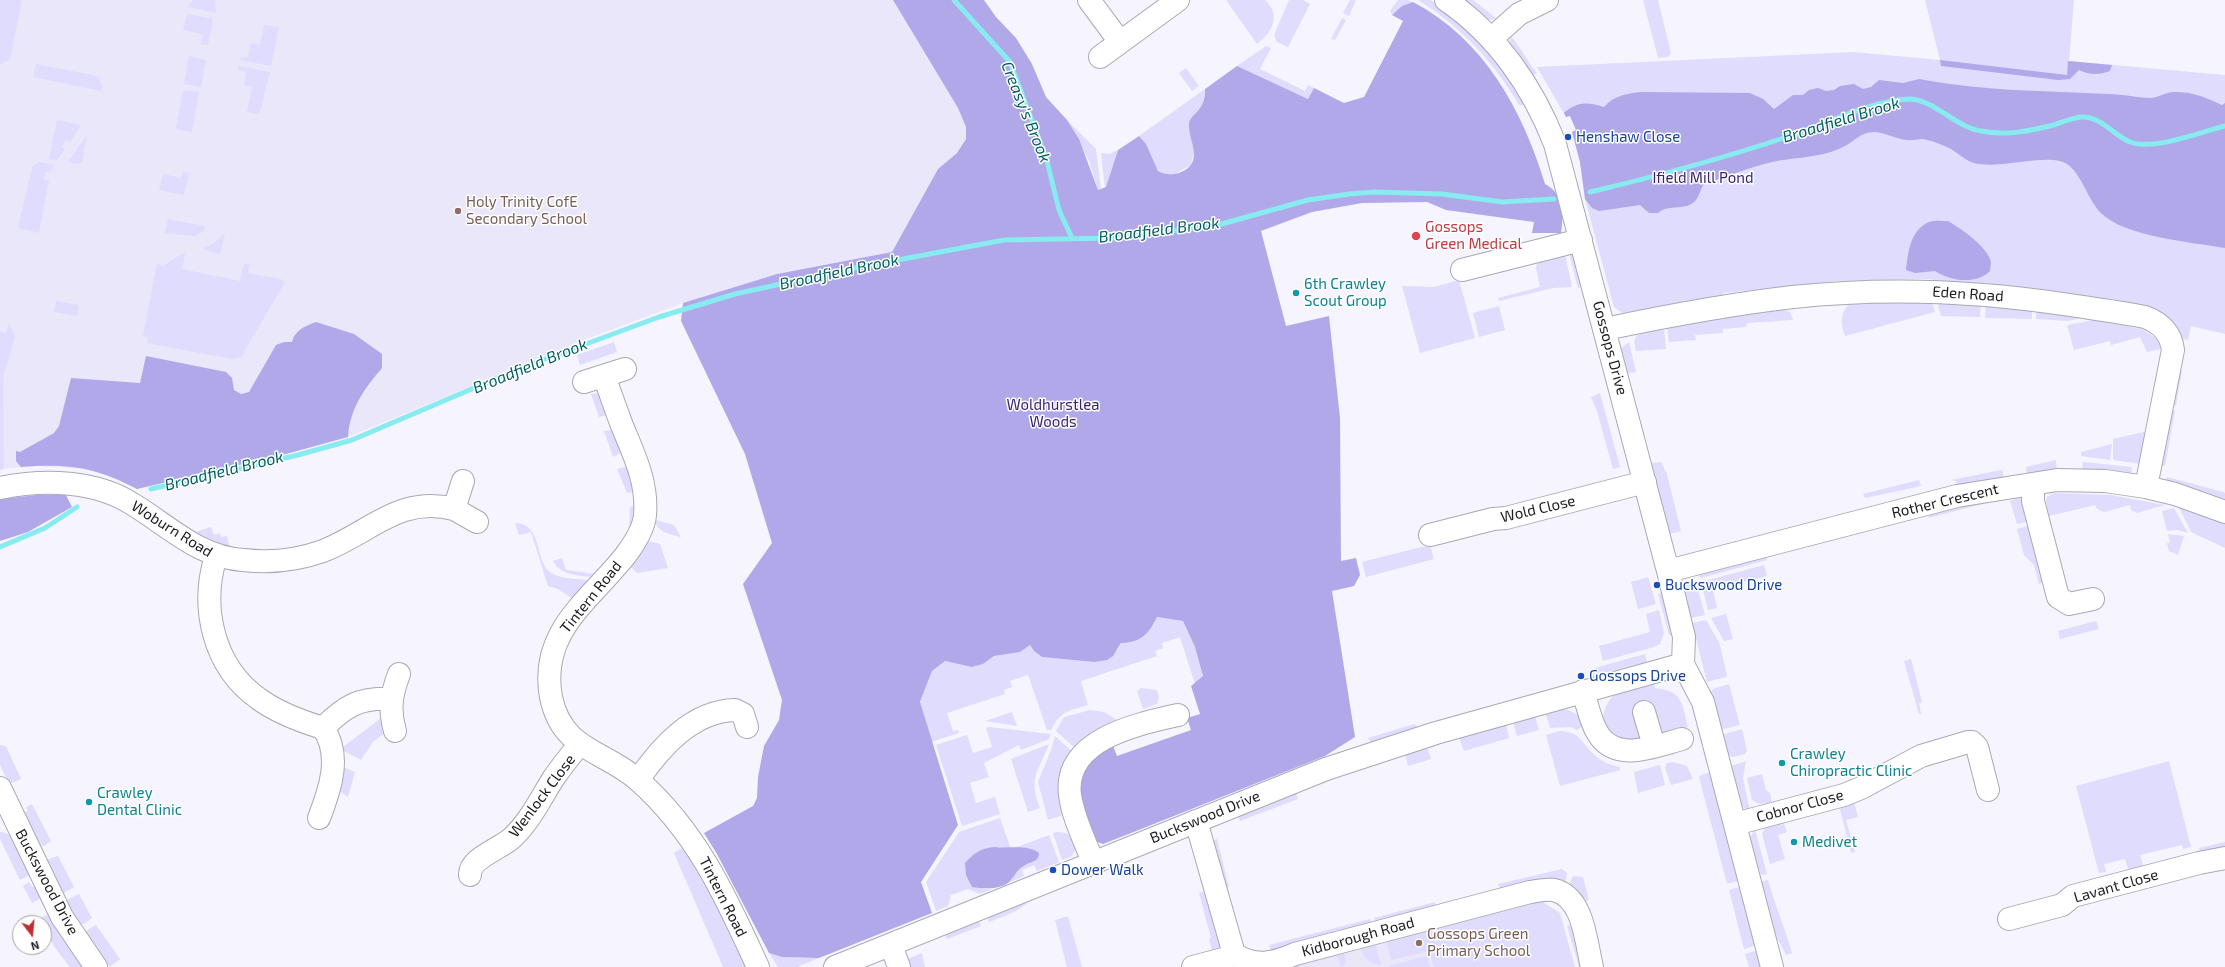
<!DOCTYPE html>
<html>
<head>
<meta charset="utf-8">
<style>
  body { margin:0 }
  #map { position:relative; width:2225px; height:967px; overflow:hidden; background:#f5f4ff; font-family:"Exo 2",sans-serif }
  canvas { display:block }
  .north { position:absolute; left:12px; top:915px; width:40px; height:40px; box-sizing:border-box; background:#fff; border:1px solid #a4a4a6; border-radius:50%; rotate:164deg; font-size:11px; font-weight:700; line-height:16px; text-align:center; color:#1c1c20 }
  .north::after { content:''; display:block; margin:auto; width:14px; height:18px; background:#be2f2f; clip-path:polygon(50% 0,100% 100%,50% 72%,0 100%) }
</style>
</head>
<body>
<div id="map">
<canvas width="2225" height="967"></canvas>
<div class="north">N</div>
</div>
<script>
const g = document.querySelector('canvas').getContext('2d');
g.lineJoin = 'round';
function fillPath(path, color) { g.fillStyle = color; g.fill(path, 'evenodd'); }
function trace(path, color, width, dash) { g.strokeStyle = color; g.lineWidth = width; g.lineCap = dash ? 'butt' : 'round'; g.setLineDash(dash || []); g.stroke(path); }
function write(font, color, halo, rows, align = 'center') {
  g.font = font + ' "Exo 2",sans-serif'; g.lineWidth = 3; g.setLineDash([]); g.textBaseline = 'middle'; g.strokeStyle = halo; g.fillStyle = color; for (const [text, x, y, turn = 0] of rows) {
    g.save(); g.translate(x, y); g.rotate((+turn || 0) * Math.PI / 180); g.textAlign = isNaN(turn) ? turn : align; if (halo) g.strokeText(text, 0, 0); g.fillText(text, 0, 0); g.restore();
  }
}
const built = new Path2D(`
  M0,0H893L958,108L966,127V139L957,153L938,169L892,252L777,274L683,303L581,341L348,437L286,454L137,489L115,477L93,469L37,466L0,469Z
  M1460,920L1473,967H1283Z`);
const green = new Path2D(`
  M0,0H22L10,59L0,65Z
  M193,0H215L216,13L187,7Z
  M1226,0H1265C1281,15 1273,32 1257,44Z
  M1289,0H1303L1310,4L1288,47L1277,42L1274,35Z
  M1350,0H1356L1349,16L1343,13Z
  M1398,0H1408L1413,2L1402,6L1392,15L1390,11Z
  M1418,0H1431L1467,28L1501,65L1526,105H1519C1493,61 1461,27 1418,0Z
  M1461,0H1473L1497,19L1488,20Z
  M1643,0H1658L1671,53L1668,57L1658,58Z
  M1925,0H2074L2069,61L2225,75V334L2191,326L2188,340L2177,338L2173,329L1942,287L1931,279L1836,281L1724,293L1717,301L1642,315L1641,310L1622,313L1614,307L1585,199L1580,162L1572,132L1576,130L1570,116L1566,117L1537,67L1853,52L1940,60Z
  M187,14L213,19L208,45L201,44L203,34L183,30Z
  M1342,18L1346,20L1335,40L1331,39Z
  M264,25L279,27L271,66L240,60L241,57L248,58L251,43L260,45Z
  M1510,36C1521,46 1527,62 1537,73L1531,77L1509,45Z
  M1266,46L1271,48L1260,69L1305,91L1308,85L1314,88L1308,99L1237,66Z
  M189,56L206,60L201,87L184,84Z
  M36,64L97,76L102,85L101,91L33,77Z
  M239,66L270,72L260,112L257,114L247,112L252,87L244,85L246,71L238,70Z
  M1186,68L1199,86L1192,91L1179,73Z
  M1205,89L1204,104L1189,125L1194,151L1191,165L1175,174H1163C1150,166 1150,147 1139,136Z
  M183,90L199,92L192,132L176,129Z
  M57,120L81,125L70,142L66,140L62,147L65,150L57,160L49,159Z
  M1067,120L1096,149L1101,189L1098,190L1089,161Z
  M87,135L82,162L78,164L68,162Z
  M1118,150L1106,188H1105L1101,153L1110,154Z
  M39,162L54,165L50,172H45L44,180H49L39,233L18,228L32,167Z
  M183,172L189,173L184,195L159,190L163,174L181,178Z
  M168,219L205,226L204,231L195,236L165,233Z
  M225,233L220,254L202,249L214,243Z
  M1574,252L1585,286L1578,288L1569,253Z
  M185,253L182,269L240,281L244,264H250L248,273L281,279L285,282L241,357L232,359L147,343L148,338L143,336L157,264L164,266L171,260Z
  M1565,254L1572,287L1553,288L1499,301L1498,298L1540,287L1536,268L1537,262Z
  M1459,280L1475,338L1420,353L1402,286L1434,287Z
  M1855,299H1931L1935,312L1845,336C1839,319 1841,310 1855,299Z
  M56,301L79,305L77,316L54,312Z
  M1937,301H1981L1980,317L1941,316Z
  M1986,302L2032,306V319L1985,318Z
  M1499,306L1505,330L1479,337L1473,313Z
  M2036,307L2094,316L2067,321L2036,319Z
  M1781,309L1790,312L1793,320L1747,323L1746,327L1723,329V333L1695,335L1696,340L1669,342L1667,327Z
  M2094,320L2142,329L2158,339L2161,349L2147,352L2140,337L2111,345L2110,341L2074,350L2067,325Z
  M9,323L15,337L4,374L3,387L4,469L0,470V332L6,333Z
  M1664,328L1666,349L1636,351L1634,341L1637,335Z
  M614,342L617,352L580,365L577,355Z
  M1629,342L1636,372L1626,373L1620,349Z
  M2176,371H2182L2176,406L2169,405Z
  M599,393L611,414L599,417L591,394Z
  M1600,393L1620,467L1613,469L1597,411L1591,397Z
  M2169,410L2175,411L2165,466L2158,465Z
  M617,429L627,450L613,457L604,431Z
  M2148,431L2142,464L2113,460V439Z
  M2112,444L2110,460L2081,456V452Z
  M2056,460L2057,473L2027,474L2026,467Z
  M1661,462L1667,474L1681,531L1669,534L1650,466L1653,463Z
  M2083,462L2132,467L2131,478L2082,472Z
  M634,465L639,491L627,493L617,469Z
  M2001,470L2003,471V478L1956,486V481L1951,480Z
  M2167,477L2223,492L2225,493V501L2165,484Z
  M1919,480L1921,486L1865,498L1863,494Z
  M2054,493L2110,495L2165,505L2137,513L2131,510L2130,505L2104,512L2097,509L2095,505L2049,516L2046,501L2047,497Z
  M2020,497L2030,521L2017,524L2010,501Z
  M2005,498L1929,518L1928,512Z
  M2177,503L2225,519V548L2191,532Z
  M640,505L635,530L629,529L630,507Z
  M2174,508L2188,533L2177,530L2167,531L2162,511Z
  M655,520L674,525L681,537C671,534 657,533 655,520Z
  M515,523C545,524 533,564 553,574C563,579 578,579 590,580L573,599L558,589L548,586L531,532L519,535Z
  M2031,525L2044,582L2039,584L2034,565L2024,555L2017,529Z
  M211,527L214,535L220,533L221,537L227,536L230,548L196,532Z
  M2168,534L2184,536L2178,555L2169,551L2167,543L2170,542Z
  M648,541L660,544L668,568L637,573L631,567Z
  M1430,545L1434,559L1366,577L1362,562Z
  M1765,553L1767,560L1701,578L1699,576L1697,572Z
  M562,558L566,570L594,574L591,577C577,575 561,575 553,561Z
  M1764,565L1767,576L1713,590L1717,608L1708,610L1701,582Z
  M1648,577L1656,604L1638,609L1631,582Z
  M1696,583L1705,615L1691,618L1683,587Z
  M1664,592L1673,635H1669L1658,594Z
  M1659,610L1664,633L1660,644L1654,647L1603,661L1599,646L1650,632L1646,614Z
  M1726,614L1733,639L1724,641L1711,618Z
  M1157,617L1183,621L1195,647L1203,676L1195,684L1180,637L1162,643L1163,648L1155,651L1157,656L1081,681L1088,705C1069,711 1061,710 1051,730H1047L1045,724L1028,675L1010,681L1012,687L1004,690L1005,694L947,713L953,731L958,730L959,733L931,742L920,703L932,671L945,661L973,667L983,664L994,656L1020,652L1030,645L1034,651L1042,657L1094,662L1118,650L1121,643C1140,643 1149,634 1157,617Z
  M1706,620L1719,642L1727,675L1726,677L1707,682L1692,623Z
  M2096,621L2099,629L2060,639L2058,631Z
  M1645,654L1647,662L1593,676L1591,669Z
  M1911,659L1922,702L1919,703L1921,714H1919L1904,661Z
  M1654,684L1655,688C1683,691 1682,703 1688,727L1660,734L1640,736L1637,740L1628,743C1623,741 1616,738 1611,735C1598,723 1603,701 1618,693C1627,687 1643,686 1654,684Z
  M1729,684L1740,725L1720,730L1710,692L1713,689Z
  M1141,688L1157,690L1159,697L1157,704L1143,709L1137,691Z
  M1564,708L1578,715L1584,725L1577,730L1571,727L1550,728L1545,711Z
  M1090,710L1104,712L1118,721L1077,750L1056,731L1064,717Z
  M1012,712L1017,726L985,721Z
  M1534,713L1539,730L1517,736L1513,722Z
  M381,718L387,731L373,742L361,760L344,751L343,747Z
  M1506,723L1509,738L1464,751L1459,738L1461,735Z
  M1414,724L1420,729L1372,745L1368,738Z
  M989,727L1051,734L1049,739L1021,750L1019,745L984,763L989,777L970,783L976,803L995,797L1000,814L962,826L936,745L967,735L973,753L992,747L986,728Z
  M1742,729L1747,751L1745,754L1733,757L1727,755L1721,735Z
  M1560,731C1581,732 1581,743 1595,755C1601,762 1612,765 1620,767V770L1560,786L1546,735Z
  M1055,736L1074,753L1066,814L1048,820L1038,782L1051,750Z
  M1049,744C1038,773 1028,777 1040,808L1028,812L1011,759Z
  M0,745L6,746L21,779L9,784L0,765Z
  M1427,747L1431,759L1408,766L1405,754Z
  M1746,761L1743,778L1750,811L1741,806L1731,766Z
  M2169,761L2191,847L2183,849L2182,845L2140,855L2144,868L2129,872L2125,859L2104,864L2106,872L2099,873L2076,786Z
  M1673,762L1687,766L1693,779L1671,785L1665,768L1667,763Z
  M1660,765L1665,785L1638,793L1634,772Z
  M343,767L355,772L348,797L341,792L338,785Z
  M1711,772L1738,881L1727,884L1699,777L1701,775Z
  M1762,774L1766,790L1770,793L1772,802L1759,804L1752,800L1747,778Z
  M1296,791L1298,799L1240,821L1237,814Z
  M1854,802L1858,817L1846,820L1855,852L1851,853L1840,809L1842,806Z
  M32,804L51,841L44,846L39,845L24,813L28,811L26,807Z
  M1000,818L1011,849L995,847L982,889H993L980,894L968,889L951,895L948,906L936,911L926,882L959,832Z
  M1783,821L1787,832L1778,835L1785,859L1770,864L1762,834L1766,826Z
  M1755,829L1767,874L1761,875L1749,839Z
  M0,832C17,832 24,861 31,874L20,880L0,839Z
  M1057,832C1069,832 1072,836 1076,847L1072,856L1062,860L1053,833Z
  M1049,835L1059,862L1037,871L1034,865L1022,870L1024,876L1010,882C1017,870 1024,865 1036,860L1030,848H1014Z
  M1217,839L1229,887L1222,890L1210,841Z
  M2225,842V849L2202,856L2199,848Z
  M685,846L704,879L748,967H723L674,853Z
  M58,856L74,887L62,894L46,860Z
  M1562,869L1567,873L1565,886L1501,892L1498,884Z
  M1573,876L1583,877L1589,900L1582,902L1568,887Z
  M1768,880C1775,905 1785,928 1792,953L1786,955L1772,928L1760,882Z
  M29,882L32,887L37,885L41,898L32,903L23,886Z
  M1740,887L1757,945L1744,949L1729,890Z
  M1205,891L1221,949L1212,951L1209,939L1211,938L1199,893Z
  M79,894L92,918L84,924H79L66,903V900Z
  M1029,898L1030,900C1019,912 1004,916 989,922L987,915Z
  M1537,901L1543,902L1560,913L1575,967H1434L1429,951L1391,960L1386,940Z
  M1435,902L1436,908L1376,925L1374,918Z
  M51,914L85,967H70C62,957 44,935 44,923H42L38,918Z
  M1068,916L1082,967H1067L1055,920Z
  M978,919L981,926L947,939L944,932Z
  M1370,919L1372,926L1271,953L1269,945Z
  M1575,922L1587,967H1579L1567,926Z
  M96,925L120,959L111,966H108L84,932Z
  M1375,943L1381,965C1369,963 1364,959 1360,946Z
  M1344,950L1346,963L1341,967L1337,956L1294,967H1283Z
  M1758,950L1762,967H1749L1745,954Z
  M769,953L782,957L819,958L797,967H778Z
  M922,953L925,967H906L905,960Z
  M1427,956L1430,967H1389V966Z`);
const forest = new Path2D(`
  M893,0H984L996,17L1016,38L1032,64L1046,97L1067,120L1079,139L1098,190L1106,187L1118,150L1139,136L1146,144L1158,171C1165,175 1172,175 1179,173C1206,163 1188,141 1189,124C1190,113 1206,112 1205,89L1237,66L1308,99L1314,88L1344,103L1364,97L1403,21L1392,15L1402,6L1413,2C1484,39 1523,111 1545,184C1564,194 1564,214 1561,233H1532L1534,222L1446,210L1427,202L1362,203L1312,212L1261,231L1286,326L1329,316L1340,418L1341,561L1356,558L1360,575L1354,586L1332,591L1355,737L1325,756L1126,835L1103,844L1095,841L1078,793L1083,769L1112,743L1117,756L1191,730L1187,718L1200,714L1191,686L1203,676L1195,647L1183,621L1157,617C1149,634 1140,643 1121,643L1113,656L1107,660L1094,662L1042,657L1034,651L1030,645L1020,652L994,656L983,664L972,667L945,661L932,671L920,702L958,825L921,882L932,913L819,958L782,957L769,953L717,854L704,833L753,806L757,798L758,777L764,746L779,720L782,700L743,584L772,543L745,454L681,321L683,303L777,274L892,252L938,169L957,153L966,139V127L958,108Z
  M1940,60L2067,75L2068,61L2112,65L2110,71C2099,75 2090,75 2079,70L2070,79L2058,80L1941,66Z
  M1919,79C1982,91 2045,91 2109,94C2123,94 2138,98 2152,98C2159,97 2165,93 2172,92C2190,91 2206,97 2222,105L2225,103V248C2191,242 2125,237 2101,213C2088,200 2081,173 2067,164C2049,152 1999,170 1974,163C1966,161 1958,153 1951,149C1943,145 1931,140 1922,139C1917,139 1912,141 1907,140C1896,139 1886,133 1875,132C1861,131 1854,142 1843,147C1822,158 1795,157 1772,162C1748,168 1726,176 1703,185C1701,189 1699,196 1696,200C1686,212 1670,203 1658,213H1649L1640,205L1599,211L1592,208L1585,199L1580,162L1572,132L1576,130L1570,116L1566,117L1564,113C1577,101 1588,102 1604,107C1614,96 1624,94 1640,92L1750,93L1763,99L1774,109L1793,95H1803L1809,90L1818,88L1826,91L1834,90L1840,86L1854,84L1863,89L1871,87L1879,80L1903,83Z
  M1948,221C1960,228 1985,245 1990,259C1992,262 1990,268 1990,271C1976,285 1950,281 1935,271L1915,273L1906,270C1908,253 1910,230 1929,222C1934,220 1943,221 1948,221Z
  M316,322L354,334L382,354V368C364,389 350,408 348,437L286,454L137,489C96,467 67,463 21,467L16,461V451L20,452L54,433L59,426L71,378L140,383L146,356L226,372L232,378L234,390L241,394L249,392L276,345L284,342H292C295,330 305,326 316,322Z
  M37,495H66L72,507L28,532L0,541V499Z
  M995,847C1009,849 1027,844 1039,853C1039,863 1030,861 1024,866C1018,869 1015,875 1011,880C1003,890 984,889 972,887L966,875L965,863C974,853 981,848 995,847Z`);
const stream = new Path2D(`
  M954,0L1010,62L1047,161L1059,210L1072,238
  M1590,192C1658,176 1724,158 1790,136C1825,124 1873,100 1909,99C1934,99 1955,127 1981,131C2007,136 2029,131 2054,125C2063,122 2074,117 2083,117C2101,117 2114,135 2130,142C2154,151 2200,132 2225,126
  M151,489L298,455L352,440L521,368L659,317L735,294L855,268L1004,240L1115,238L1218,225L1308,200L1349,194L1374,192L1442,194L1502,202L1554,199
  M0,547L45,528L77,507`);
const minor = new Path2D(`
  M1089,0L1120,42
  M1446,0C1497,35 1533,87 1555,144L1668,571L1684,637L1683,664L1703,702L1772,967
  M1491,39L1519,14L1547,0
  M1100,57L1178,0
  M1462,270L1581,240
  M1605,329C1667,316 1730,304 1793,297C1885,287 1979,291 2070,305C2095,309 2121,312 2145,317C2161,323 2171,333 2173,350L2146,487
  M604,376C610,392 615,407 621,423C633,453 648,481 645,515C644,529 634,544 625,556C589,601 539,632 551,697C562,751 604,750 638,780C697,832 726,897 758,967
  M584,382L625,369
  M463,481L454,509L477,522
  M2033,485V501L2058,597L2069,604L2093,599
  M0,488C44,479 96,480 134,505C170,527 199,557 243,560C269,563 298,560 323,551C370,533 399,495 454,509
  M1430,535L1493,519L1506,518L1645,482
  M216,556C200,607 213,667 259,699C278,713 300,721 323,728
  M1668,571L1957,496L2057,480L2105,481L2146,487L2175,494L2225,512
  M1583,691C1587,704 1590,720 1597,732C1615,764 1655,746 1682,739
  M1644,712L1654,746
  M395,731C389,710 391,695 399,674
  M638,780C660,748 692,711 735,710L743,714L747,727
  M0,788L62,917L96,967
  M319,818C330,790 342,755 323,728C345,706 360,697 391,699
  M1196,821L1234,954C1254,967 1273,964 1295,954L1530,892C1537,891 1546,889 1554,890C1584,897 1586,943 1592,967
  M1735,824L1844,795L1861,788L1921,756L1968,742H1972L1977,747L1988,790
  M1093,862C1085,841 1073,818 1070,795C1063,739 1138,724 1178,715
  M470,875C469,858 501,849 513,837C530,821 541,798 553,779C561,767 570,756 579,745
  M2009,919L2062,905L2073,896L2199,863L2225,858
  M891,945L899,967
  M835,967L1326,769L1436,733L1683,664
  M1193,967L1227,958L1234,954`);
const markers = [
  [1568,137,4,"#1a4fb4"],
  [458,211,4,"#8d6e63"],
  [1416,236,5,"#e0444e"],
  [1296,293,4,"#0f9aa8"],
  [1657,585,4,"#1a4fb4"],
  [1581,676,4,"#1a4fb4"],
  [1782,763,4,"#0f9aa8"],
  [89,802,4,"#0f9aa8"],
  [1794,842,4,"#0f9aa8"],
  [1053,870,4,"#1a4fb4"],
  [1419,943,4,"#8d6e63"]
];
const transitNames = [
  ["Henshaw Close",1576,137],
  ["Buckswood Drive",1665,585],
  ["Gossops Drive",1589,676],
  ["Dower Walk",1061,870]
];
const parkNames = [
  ["Ifield Mill Pond",1703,178],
  ["Woldhurstlea",1053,405],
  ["Woods",1053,422]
];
const educationNames = [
  ["Holy Trinity CofE",466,202],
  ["Secondary School",466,219],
  ["Gossops Green",1427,934],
  ["Primary School",1427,951]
];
const healthNames = [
  ["Gossops",1425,227],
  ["Green Medical",1425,244]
];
const cultureNames = [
  ["6th Crawley",1304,284],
  ["Scout Group",1304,301],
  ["Crawley",1790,754],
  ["Chiropractic Clinic",1790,771],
  ["Crawley",97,793],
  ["Dental Clinic",97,810],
  ["Medivet",1802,842]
];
const streetNames = [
  ["Eden Road",1968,294,4],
  ["Gossops Drive",1610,348,75],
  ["Rother Crescent",1945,501,-13],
  ["Wold Close",1538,509,-13],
  ["Woburn Road",172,529,32],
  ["Tintern Road",591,597,-51],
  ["Wenlock Close",542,796,-53],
  ["Cobnor Close",1800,806,-15],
  ["Buckswood Drive",1205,817,-22],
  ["Buckswood Drive",47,882,62],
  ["Lavant Close",2116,886,-16],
  ["Tintern Road",723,897,63],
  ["Kidborough Road",1358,937,-15]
];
const waterNames = [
  ["Creasy's Brook",1026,112,68],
  ["Broadfield Brook",1841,120,-17],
  ["Broadfield Brook",1159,230,-7],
  ["Broadfield Brook",839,272,-12],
  ["Broadfield Brook",530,366,-22],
  ["Broadfield Brook",224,471,-14]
];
fillPath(built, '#e9e7f9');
fillPath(green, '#dfdcfe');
fillPath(forest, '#b0a8e9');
trace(stream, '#88ebef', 5);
trace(minor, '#a9a9b3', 24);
trace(minor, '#fff', 22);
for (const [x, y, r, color] of markers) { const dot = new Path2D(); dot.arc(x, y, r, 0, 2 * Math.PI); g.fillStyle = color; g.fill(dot); trace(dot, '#fff', 1.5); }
write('15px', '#164399', '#fff', transitNames, 'left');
write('15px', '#37246f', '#fff', parkNames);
write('15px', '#785e54', '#fff', educationNames, 'left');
write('15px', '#be3a42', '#fff', healthNames, 'left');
write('15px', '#0d838f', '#fff', cultureNames, 'left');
write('15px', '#1c1c20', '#fff', streetNames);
write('italic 16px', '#005d60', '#fff', waterNames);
</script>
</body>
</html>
